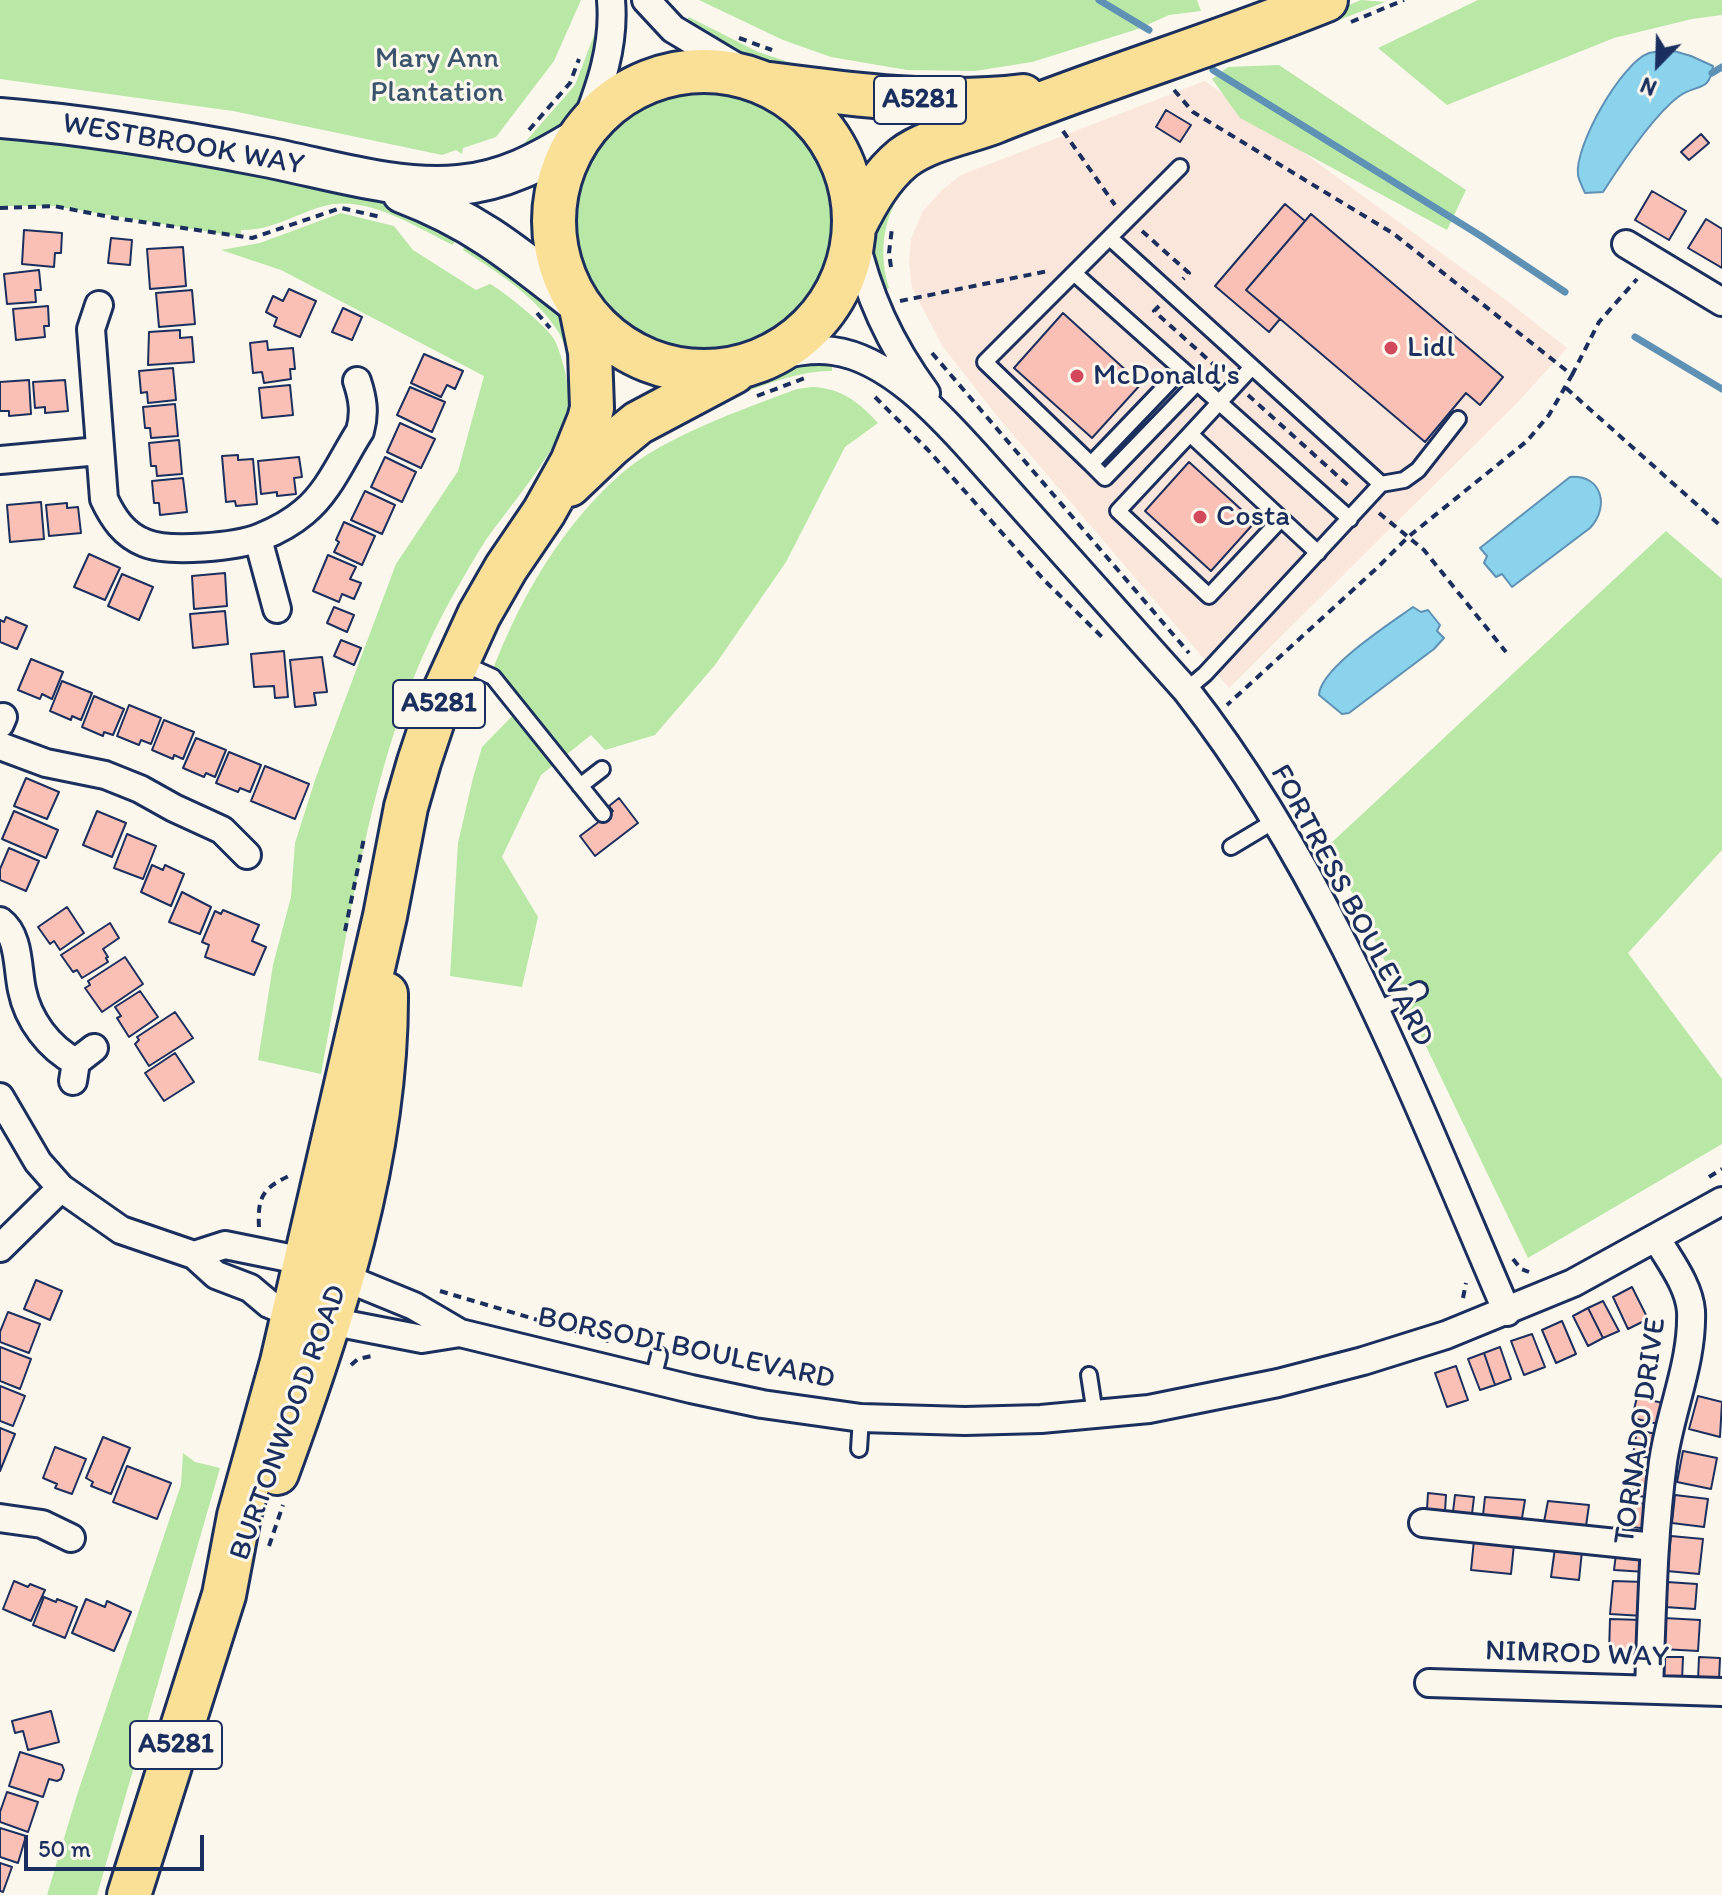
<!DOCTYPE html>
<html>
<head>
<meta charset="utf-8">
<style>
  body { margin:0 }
  #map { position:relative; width:1722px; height:1895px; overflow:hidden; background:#fbf7ec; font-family:Itim,sans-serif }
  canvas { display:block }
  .north { position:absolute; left:1618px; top:24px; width:80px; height:80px; -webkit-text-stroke:6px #fbf7ec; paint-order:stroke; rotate:203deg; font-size:22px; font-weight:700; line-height:32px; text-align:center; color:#1b2f5e }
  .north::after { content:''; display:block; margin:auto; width:28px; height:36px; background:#1b2f5e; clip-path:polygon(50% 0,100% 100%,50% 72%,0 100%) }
  .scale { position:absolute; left:24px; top:1835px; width:180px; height:36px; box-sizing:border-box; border:4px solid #1b2f5e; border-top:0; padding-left:10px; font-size:24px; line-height:28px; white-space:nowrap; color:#1b2f5e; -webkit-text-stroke:6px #fbf7ec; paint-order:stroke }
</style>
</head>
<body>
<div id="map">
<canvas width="1722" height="1895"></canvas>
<div class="north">N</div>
<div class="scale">50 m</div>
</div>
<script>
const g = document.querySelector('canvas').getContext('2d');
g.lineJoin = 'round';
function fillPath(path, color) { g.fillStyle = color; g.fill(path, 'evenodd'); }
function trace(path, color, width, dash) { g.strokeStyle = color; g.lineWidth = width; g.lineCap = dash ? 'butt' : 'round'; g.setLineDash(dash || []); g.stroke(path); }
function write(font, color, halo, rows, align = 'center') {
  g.font = font + ' Itim,sans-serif'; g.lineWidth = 6; g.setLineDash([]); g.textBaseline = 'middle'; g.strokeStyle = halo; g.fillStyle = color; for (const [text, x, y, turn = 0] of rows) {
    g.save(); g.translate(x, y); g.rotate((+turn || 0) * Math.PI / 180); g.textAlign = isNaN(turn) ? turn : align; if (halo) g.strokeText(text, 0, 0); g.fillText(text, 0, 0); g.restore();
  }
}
const built = new Path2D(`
  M1205,81L1506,300L1567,348L1516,404L1229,688L998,417L943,347L912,288L909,263L911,239L923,211L943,189L961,175Z`);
const green = new Path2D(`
  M0,0H581L554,61L496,137L463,148L462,154L456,150L442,155L233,111L0,79Z
  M699,0H1197L1201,11L1169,15L1138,29L1032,62L975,71L907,70L831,57L783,40Z
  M1361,0L1385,2L1263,50L1238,52Z
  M1478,0H1722V15L1692,19L1614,38L1447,105L1378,48Z
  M689,17L758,52L813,70L776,66L735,49L685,23Z
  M599,22H603C594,60 589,101 558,129C544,143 523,153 506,164L575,85Z
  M1279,65L1466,190L1447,230L1240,118L1212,79L1228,67Z
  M571 219a134 134 0 1 1 268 0a134 134 0 1 1-268 0Z
  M0,131L109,144L389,198L461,227L453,245C416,227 366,194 324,206C296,214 270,231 241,230V237L54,206H0Z
  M925,168C887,196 875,244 889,288L882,292C870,255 868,222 893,188C899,180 916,174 925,168Z
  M341,213L394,226L413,250L476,290L490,284C505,292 546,326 554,339C562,354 570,388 569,404C567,442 506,510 484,543C475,557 467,571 459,585C372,732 353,909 321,1074L258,1060L273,965L291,897L295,843L316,777L396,564L458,471L484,376L281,270L221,250L260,243Z
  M471,233L559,311L566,325L575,381C570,365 567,347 559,333C537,297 497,272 463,250Z
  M812,365H832V371C778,370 704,412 654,434L715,396L793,368Z
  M812,387C841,388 859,402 878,423L845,447L786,562L715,665L655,735L605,750L591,735L541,775L502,857L538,917L522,987L450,976L458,843L473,778L482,747L525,703L493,669C520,598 563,524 622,473C665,436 744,409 797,389Z
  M1666,531L1722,579V850L1628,953L1722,1079V1144L1528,1258L1329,845Z
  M183,1453L195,1462L220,1468L97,1895H47L77,1795L181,1485Z`);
const water = new Path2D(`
  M1674,51L1691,56L1713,66C1709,94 1696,83 1678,97C1652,117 1621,164 1603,192L1585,193C1583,188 1579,181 1578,175C1574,147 1621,63 1649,53C1656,51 1667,52 1674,51Z
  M1570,477C1602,474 1610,507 1590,528L1512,587L1502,574L1496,577L1484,563L1487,556L1480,548Z
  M1413,607L1421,612L1428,610L1440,625L1437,631L1444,638L1434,649L1349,713L1342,714L1319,695C1320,668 1391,623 1413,607Z`);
const stream = new Path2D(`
  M1099,0L1149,30
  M1213,70L1481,236L1565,292
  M1712,73L1722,67
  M1635,337L1722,389`);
const building = new Path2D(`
  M1166,110L1191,125L1180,142L1156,127Z
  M1701,134L1709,143L1689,160L1681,152Z
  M1652,191L1686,211L1669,240L1635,220Z
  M1285,204L1305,221L1246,290L1280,319L1269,332L1215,286Z
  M1311,214L1503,377L1480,405L1466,393L1425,442L1246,290Z
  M1706,219L1722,229V268L1688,248Z
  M24,230L62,233L61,253H55L54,267L22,264Z
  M111,238L132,240L130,265L108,263Z
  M183,247L186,286L150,289L147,249Z
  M39,270L41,290H35L36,302L7,304L4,274Z
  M289,289L316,301L300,337L274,326L277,318L266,312L273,296L283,301Z
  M192,290L195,324L159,327L156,293Z
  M48,306L49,326H44L45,337L16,340L13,309Z
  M343,308L362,317L352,340L332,332Z
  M1063,313L1141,384L1092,438L1014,368Z
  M180,330V338L192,337L194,362L148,365L149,332Z
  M267,341L268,350L293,348L295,369H290L291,379L264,383L262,372L253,373L250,343Z
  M424,354L463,371L455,389L447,385L441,397L411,383Z
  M173,368L176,400L148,403L147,392L141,393L139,371Z
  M29,380L31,414L9,416V411H0V382Z
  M65,380L68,411L45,413V407L35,408L33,382Z
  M290,385L293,415L262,418L259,388Z
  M410,387L445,402L432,432L397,415Z
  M175,404L178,436L151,438L150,428H145L143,407Z
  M400,423L435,439L421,468L387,452Z
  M179,440L182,474L157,476L156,466H151L149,443Z
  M238,455V460L253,459L257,504L236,506L235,501L226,502L222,456Z
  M299,457L302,477L294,478L296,494L277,496V492L261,494L258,461Z
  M385,457L416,472L402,502L371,487Z
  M1189,462L1255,522L1211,571L1145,511Z
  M183,478L187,512L160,515L159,503H154L152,481Z
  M365,491L395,505L382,534L351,520Z
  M41,502L44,539L10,542L7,505Z
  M67,503V508L78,507L81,533L49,536L46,505Z
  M344,522L375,536L362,565L334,552L339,542L336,540Z
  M89,554L120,568L105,600L74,587Z
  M328,555L356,567L350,579L361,583L354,599L342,594L339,602L313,591Z
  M225,573L227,606L194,609L192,576Z
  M122,574L153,587L139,620L108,606Z
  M334,607L354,615L347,632L327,623Z
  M225,611L228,644L193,648L190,614Z
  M6,617L27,626L17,649L0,642V620L4,622Z
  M341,640L361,648L354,665L334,656Z
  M284,651L288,697L275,698L274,686L254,687L251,654Z
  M322,657L327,692L314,693L316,705L295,707L290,660Z
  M31,659L63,672L52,699L42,694L40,699L18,690Z
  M62,681L92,693L81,720L72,716L71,720L50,711Z
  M94,696L124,709L113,735L104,732L103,736L82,727Z
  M129,705L161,718L151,744L141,740L139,745L117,736Z
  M164,720L194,732L183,759L174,755L173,759L152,750Z
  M196,738L226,750L215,777L206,773L204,777L183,768Z
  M229,752L261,765L250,792L240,788L238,792L216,783Z
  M265,766L309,784L295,819L251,801Z
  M26,778L59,792L47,819L14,806Z
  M619,798L638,823L595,856L580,836L613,811L609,806Z
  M14,811L58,830L46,858L2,839Z
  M97,811L126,823L112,857L83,845Z
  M127,834L156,846L143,879L114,868Z
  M9,848L39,861L26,891L0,880V869Z
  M152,865L163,870L165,865L184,874L171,906L141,892Z
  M182,892L211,907L200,934L169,922Z
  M67,907L84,933L60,950L54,941L50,944L38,927Z
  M223,910L259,925L252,941L266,947L254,975L205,957L209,945L202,942L215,911L221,914Z
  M110,923L119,938L103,949L108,957L106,958L108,962L82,978L77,970L73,972L61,955Z
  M125,957L143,984L102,1012L85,988L90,985L88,981Z
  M140,991L158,1017L129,1037L117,1018L121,1016L115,1007Z
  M175,1012L193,1038L149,1066L135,1044L139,1040L137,1037Z
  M175,1053L194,1082L164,1101L145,1073Z
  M36,1280L62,1291L50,1320L24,1309Z
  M1632,1287L1648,1319L1628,1329L1613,1297Z
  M1603,1301L1619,1331L1603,1338L1588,1308Z
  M1588,1308L1603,1338L1588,1346L1573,1316Z
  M8,1312L40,1324L29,1353L0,1342V1332Z
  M1562,1321L1576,1354L1556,1363L1542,1330Z
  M1532,1334L1545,1367L1524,1375L1511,1341Z
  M0,1347L31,1359L20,1389L0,1381Z
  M1500,1347L1511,1379L1495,1385L1484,1353Z
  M1484,1353L1495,1385L1480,1390L1468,1359Z
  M1456,1366L1468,1400L1447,1407L1435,1373Z
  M0,1386L25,1396L13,1426L0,1421Z
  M1698,1396L1722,1402L1720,1437L1689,1429Z
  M1637,1397L1667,1404L1663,1425L1632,1418Z
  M0,1428L15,1434L0,1471Z
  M1637,1430L1661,1435L1657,1459L1633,1455Z
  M103,1437L130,1448L111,1494L91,1486L93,1482L86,1478Z
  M55,1447L86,1459L72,1494L55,1488L57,1484L43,1478Z
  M1683,1451L1717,1458L1711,1489L1677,1482Z
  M127,1466L171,1483L157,1519L113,1502Z
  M1633,1469L1656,1471L1653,1498L1632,1495Z
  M1428,1493L1446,1495L1445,1511L1427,1509Z
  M1455,1495L1474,1497L1472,1514L1453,1512Z
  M1675,1495L1708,1499L1704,1527L1672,1523Z
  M1485,1497L1525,1500L1522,1518L1483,1515Z
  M1548,1501L1589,1505L1586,1526L1544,1522Z
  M1633,1503L1653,1504L1650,1529L1631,1527Z
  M1671,1536L1703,1539L1699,1574L1667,1571Z
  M1474,1540L1514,1544L1511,1574L1471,1570Z
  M1555,1548L1582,1551L1579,1580L1551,1577Z
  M1616,1554L1646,1556V1572L1614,1570Z
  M14,1581L28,1587L30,1584L45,1590L31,1621L3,1609Z
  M1613,1581L1644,1582L1643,1616L1610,1614Z
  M1667,1582L1697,1584L1695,1609L1665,1607Z
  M44,1597L56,1602L57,1599L77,1607L65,1638L33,1625Z
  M86,1599L105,1607L107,1601L131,1612L114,1651L72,1633Z
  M1664,1618L1700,1620L1698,1651L1662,1649Z
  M1610,1619L1642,1620L1641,1654L1609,1653Z
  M1662,1657H1683L1682,1681L1661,1680Z
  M1699,1657L1720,1658L1719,1681L1698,1680Z
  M51,1711L59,1742L28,1750L23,1731L15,1733L12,1721Z
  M20,1752L62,1765L64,1770L61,1779L57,1781L49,1779L43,1797L9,1786Z
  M7,1792L38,1802L28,1832L0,1822V1812Z
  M0,1828L26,1836L18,1863L0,1857Z
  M0,1863L12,1867L3,1892L0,1891Z`);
const path = new Path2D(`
  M1351,22L1404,0
  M739,38L772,50
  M1174,90L1193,112L1394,234L1572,375L1549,415L1527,441L1408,537L1377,568L1227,705
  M529,130L570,83L579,59
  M1063,131L1115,205
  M0,208L54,206L115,218L252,238L341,208L381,217
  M1142,231L1189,273L1183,279
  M891,267L889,253L892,228
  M900,301L1048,271
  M1159,306L1154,311L1223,373
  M537,313L550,328
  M932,353L1189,653
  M1572,375L1599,322L1637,279
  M1566,388L1722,527
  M1248,395L1351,488
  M757,396L805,378
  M875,397L928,450L1045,581L1102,637
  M1379,513L1424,550L1506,652
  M345,931L364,838
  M1709,1177L1722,1169
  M259,1227C257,1194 265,1187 293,1174
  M1513,1259L1521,1269L1529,1272
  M440,1291L612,1342
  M1463,1298L1466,1283
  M351,1365L358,1359L372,1356
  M269,1546L283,1505`);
const lane = new Path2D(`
  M1180,167L985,362L1091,464L1182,369
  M1110,238L1381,484
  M1075,274L1350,519
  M1252,367L1190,434L1318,553
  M1190,434L1118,511L1209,596L1281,519
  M1091,464L1105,478L1197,383
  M462,663L493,677L603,814
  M1186,690L1205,674L1381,484L1404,480L1418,470L1458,419
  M580,786L602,769
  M1231,847L1276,820
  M1376,1010L1419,990
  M1089,1375L1095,1414
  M653,1379L659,1355
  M859,1449L861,1418`);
const street = new Path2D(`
  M646,0L673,29L760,81
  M584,129C600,87 615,46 611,0
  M854,234C867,294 890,344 926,393
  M1626,244L1722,302
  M99,305L91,329L104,499C113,518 124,535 145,543C169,553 237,547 261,537C276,531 291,523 304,512C329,492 343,457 360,431C365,413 363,399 357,381
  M766,358C788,353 811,348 833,351C888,358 940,415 975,454L1186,690C1329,872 1416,1101 1507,1312
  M0,460L99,451
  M258,539L277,609
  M0,724L3,717
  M0,746L46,763L105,775L140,789L174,808L222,830L247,855
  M0,921C20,936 17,967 22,990C28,1020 49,1048 76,1062
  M73,1081L76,1062L94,1048
  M0,1097L38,1162L61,1188L121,1230L194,1255L216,1275L250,1288L269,1304L293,1314L422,1339L460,1333
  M0,1248L61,1188
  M194,1255L225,1245L304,1261L414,1306L460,1333L691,1389L762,1404L861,1418L965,1421L1041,1419L1149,1409L1278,1383L1363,1361L1446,1335L1573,1283L1722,1201
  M0,1518L42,1524L71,1538
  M1423,1523L1655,1547
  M1429,1683L1722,1692
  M1649,1689C1652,1613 1653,1536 1663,1462C1670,1411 1693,1362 1691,1311C1689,1285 1669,1260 1657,1239`);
const secondary = new Path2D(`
  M0,118C89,125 178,140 266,157C328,169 395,191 459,185C504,181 539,162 577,139
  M402,193C476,221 517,256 578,304`);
const primary = new Path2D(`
  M554 221a150 150 0 1 1 300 0a150 150 0 1 1-300 0Z
  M770,84C854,95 938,106 1023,96
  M854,227C867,201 881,176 903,158C928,139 965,133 994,122C1103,78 1217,44 1326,0
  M569,485L610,446L638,423L734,372
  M277,1473C333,1320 387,1159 386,994
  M129,1895L224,1595L239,1516L282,1362L385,916L406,807L419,762L438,705L479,615L506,568L544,512L572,462L589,420L592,408L590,352L581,308`);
const markers = [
  [1391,348,8,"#d1495b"],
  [1077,376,8,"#d1495b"],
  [1200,517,8,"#d1495b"]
];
const shields = [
  [920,100,92],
  [439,704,92],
  [176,1745,92]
];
const shieldNames = [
  ["A5281",920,100],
  ["A5281",439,704],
  ["A5281",176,1745]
];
const parkNames = [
  ["Mary Ann",437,59],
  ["Plantation",437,93]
];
const streetNames = [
  ["WESTBROOK WAY",183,145,10],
  ["FORTRESS BOULEVARD",1351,906,62],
  ["BORSODI BOULEVARD",686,1349,12],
  ["BURTONWOOD ROAD",289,1423,-70],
  ["TORNADO DRIVE",1641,1431,-82],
  ["NIMROD WAY",1577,1655,2]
];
const poiNames = [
  ["Lidl",1407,348],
  ["McDonald's",1093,376],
  ["Costa",1216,517]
];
fillPath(built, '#fbe6dc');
fillPath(green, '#b8e7a6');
fillPath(water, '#8bd2ed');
trace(water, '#5e91b4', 2);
trace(stream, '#5e91b4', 7);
fillPath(building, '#fbc0b5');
trace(building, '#1b2f5e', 2);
trace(lane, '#1b2f5e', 20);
trace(street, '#1b2f5e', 32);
trace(secondary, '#1b2f5e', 44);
trace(primary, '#1b2f5e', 48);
trace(path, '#1b2f5e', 4, [8, 6]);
trace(lane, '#fbf7ec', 14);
trace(street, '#fbf7ec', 26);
trace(secondary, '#fbf7ec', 38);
trace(primary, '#fadf96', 42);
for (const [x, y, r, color] of markers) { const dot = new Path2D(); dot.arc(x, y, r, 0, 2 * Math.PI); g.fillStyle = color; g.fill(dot); trace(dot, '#fbf7ec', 3); }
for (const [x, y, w] of shields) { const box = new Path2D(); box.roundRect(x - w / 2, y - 24, w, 48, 6); g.fillStyle = '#fbf7ec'; g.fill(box); trace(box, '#1b2f5e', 2); }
write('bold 28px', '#1b2f5e', null, shieldNames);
write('30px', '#3a546c', '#fbf7ec', parkNames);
write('30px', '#1b2f5e', '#fbf7ec', streetNames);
write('30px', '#1b2f5e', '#fbf7ec', poiNames, 'left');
</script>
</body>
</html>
